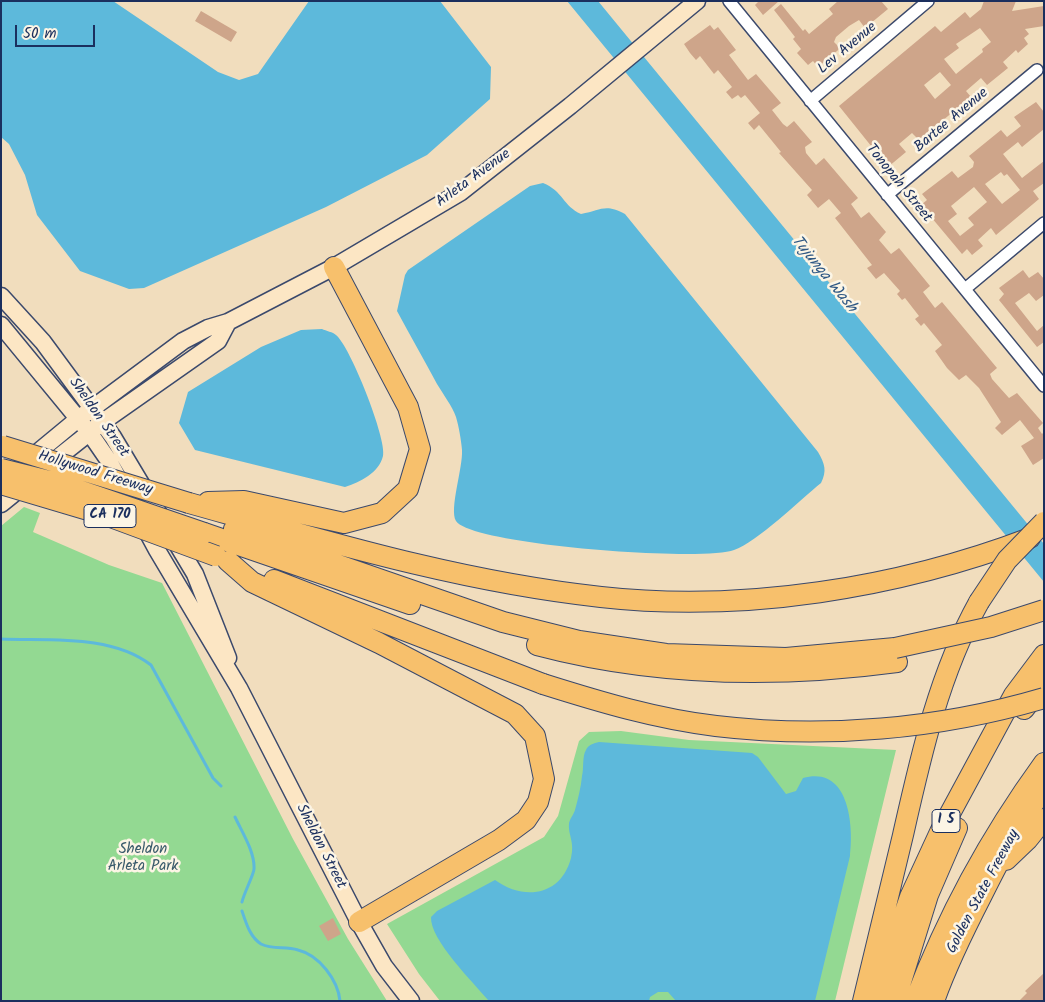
<!DOCTYPE html>
<html>
<head>
<meta charset="utf-8">
<style>
  body { margin:0 }
  #map { position:relative; width:1045px; height:1002px; overflow:hidden; background:#f1ddbd; font-family:Kalam,sans-serif }
  canvas { display:block }
  .frame { position:absolute; inset:0; border:2px solid #1b2f5e; pointer-events:none }
  .scale { position:absolute; left:15px; top:25px; width:80px; height:22px; box-sizing:border-box; border:2px solid #1b2f5e; border-top:0; padding-left:6px; font-size:15px; line-height:18px; white-space:nowrap; color:#1b2f5e; -webkit-text-stroke:4px #fcf5e5; paint-order:stroke }
</style>
</head>
<body>
<div id="map">
<canvas width="1045" height="1002"></canvas>
<div class="frame"></div>
<div class="scale">50 m</div>
</div>
<script>
const g = document.querySelector('canvas').getContext('2d');
g.lineJoin = 'round';
function fillPath(path, color) { g.fillStyle = color; g.fill(path, 'evenodd'); }
function trace(path, color, width, dash) { g.strokeStyle = color; g.lineWidth = width; g.lineCap = dash ? 'butt' : 'round'; g.setLineDash(dash || []); g.stroke(path); }
function write(font, color, halo, rows, align = 'center') {
  g.font = font + ' Kalam,sans-serif'; g.lineWidth = 5; g.setLineDash([]); g.textBaseline = 'middle'; g.strokeStyle = halo; g.fillStyle = color; for (const [text, x, y, turn = 0] of rows) {
    g.save(); g.translate(x, y); g.rotate((+turn || 0) * Math.PI / 180); g.textAlign = isNaN(turn) ? turn : align; if (halo) g.strokeText(text, 0, 0); g.fillText(text, 0, 0); g.restore();
  }
}
const green = new Path2D(`
  M24,507L40,513L33,532L109,565L162,583L293,839L348,939L387,1001H1V526Z
  M621,731L689,740L896,750L835,1001H440L419,974L387,924L544,837L558,816L579,741L589,732Z`);
const water = new Path2D(`
  M1,1H113L218,72L239,80L258,74L309,1H440L491,67L490,99L427,155L326,207L144,288L129,289L80,271L37,215L25,175L9,144L1,137Z
  M567,1H598L1044,544V582Z
  M543,183C563,191 563,206 581,214C601,211 604,203 625,214L818,452C825,464 827,471 821,483C801,499 756,543 734,550C702,562 471,545 456,521C449,509 463,468 462,450C461,440 459,427 456,417C452,406 443,394 437,384C424,360 410,335 397,311L405,275L408,270L530,186Z
  M322,329C326,331 333,332 336,335C350,346 387,439 383,456C379,473 360,482 345,487L195,450L179,423L188,392L261,347L301,330Z
  M599,742L752,753L758,757L786,794L796,791L803,778C849,765 854,825 850,856L815,1001H676L668,992H658L650,997L649,1001H489C473,982 430,940 431,917L437,911L495,880C524,901 561,896 571,858C575,842 568,835 569,824C569,820 574,814 575,810C578,799 581,787 582,776C584,769 582,756 586,750C588,745 594,743 599,742Z`);
const stream = new Path2D(`
  M1,639C49,641 111,634 151,665L213,778L221,786
  M235,817C242,832 255,852 254,869C254,874 244,893 242,902
  M242,911C246,923 250,937 261,944C273,950 285,946 298,950C319,955 338,980 340,1001`);
const building = new Path2D(`
  M759,1H779L763,15L755,5Z
  M838,1H881L888,9L865,28L859,20L849,26L836,37L834,42L840,48L837,51L818,67L813,61L808,65L797,53L801,49L793,39L795,37L774,10L781,4L803,31L805,29L809,34L833,14L829,9Z
  M984,1H1016L1012,11L1044,6V26L1025,29L1029,34L1024,38L1028,44L1018,53L1016,50L1003,62L1008,68L987,85L981,78L966,91L971,97L919,140L912,133L899,144L906,152L888,167L839,106L935,26L941,32L965,12L970,18L981,9ZM980,28L991,42L982,49L983,52L956,74L944,59L959,48L956,44ZM940,72L951,85L935,99L924,85Z
  M201,11L237,32L231,42L195,21Z
  M710,25L714,30L718,27L736,50L729,55L748,80L756,74L781,103L772,110L783,124L787,127L794,121L812,142L805,147L806,153L816,165L824,158L858,198L851,204L861,218L869,212L886,232L879,240L891,254L899,248L930,286L923,292L935,308L942,302L997,368L990,374L992,379L1009,398L1017,393L1043,423L1038,428L1042,434L1044,432V458L1033,465L1021,446L1034,438L1020,420L1002,435L995,428L1001,422L979,388L966,375L959,380L947,368L935,351L942,345L924,323L921,326L915,319L919,316L905,298L902,300L897,294L900,291L884,273L876,279L867,268L872,265L835,218L841,213L829,199L818,208L807,195L812,190L779,153L781,152L759,125L754,130L748,123L760,113L745,95L741,98L738,95L732,99L726,92L732,87L718,70L714,74L700,56L696,60L690,53L684,44Z
  M1036,102L1044,112V129L1022,147L1018,142L1003,154L1022,178L1044,161V183L1033,191L1039,199L996,235L991,228L978,240L983,246L972,255L967,249L962,254L921,205L927,200L922,194L952,171L958,178L973,167L974,162L969,156L1001,130L1007,137L1021,126L1014,117ZM1001,172L1004,176L1007,174L1020,190L1002,204L985,184ZM974,187L987,202L968,218L974,225L960,236L948,221L957,214L951,206Z
  M1023,270L1029,278L1038,272L1044,279V295L1036,301L1029,293L1015,303L1037,331L1044,325V342L1037,347L999,300L1004,294L999,288Z
  M333,918L341,934L328,941L319,926Z
  M1044,973V1001H1019L1027,993L1025,991Z`);
const minor = new Path2D(`
  M729,1L1044,386
  M810,101L928,1
  M887,195L1037,70
  M965,289L1044,223`);
const secondary = new Path2D(`
  M1,296L43,342L113,437L195,574L228,658
  M1,325L89,432L109,461L157,550L239,688L359,922L384,966L411,1001
  M26,462L78,419L183,341L208,328L228,322L334,267L461,192L570,106L697,1
  M46,467L104,421L218,341L228,322
  M1,504L27,483`);
const motorway = new Path2D(`
  M208,502L244,501L344,523L382,513L408,489L420,449L408,407L334,267
  M189,503C325,541 461,582 601,597C743,613 898,588 1030,538
  M234,529L503,622L579,641L666,654L786,658L895,648
  M204,533L410,604
  M228,561L252,582L379,643L515,714L535,736L544,779L538,802L526,820L499,840L359,922
  M274,580L543,684
  M537,645C654,676 778,678 897,662
  M1024,709L1044,683
  M1006,860L1028,839L1044,819
  M863,1001C876,946 890,890 903,835C921,755 939,674 979,602
  M878,1001L888,961L910,897L940,832L1014,695L1044,655
  M895,1001L928,895L957,828
  M915,1001C947,916 991,836 1044,763
  M934,1001C947,964 964,930 982,895C1000,859 1019,822 1044,789`);
const motorwayBridge = new Path2D(`
  M3,446L189,503
  M1,469L61,484L204,533
  M1,484L108,516L216,556
  M979,602L1007,560L1044,522
  M895,648L991,627L1044,610
  M543,684C600,702 657,719 716,726C825,739 939,729 1044,698`);
const shields = [
  [110,516,52],
  [946,821,28]
];
const shieldNames = [
  ["CA 170",110,516],
  ["I 5",946,821]
];
const streetNames = [
  ["Lev Avenue",848,49,-40],
  ["Bartee Avenue",952,121,-40],
  ["Arleta Avenue",474,179,-36],
  ["Tonopah Street",898,184,51],
  ["Sheldon Street",98,418,55],
  ["Hollywood Freeway",95,474,17],
  ["Sheldon Street",320,847,63],
  ["Golden State Freeway",984,892,-62]
];
const parkNames = [
  ["Sheldon",143,850],
  ["Arleta Park",143,867]
];
const waterNames = [
  ["Tujunga Wash",823,275,51]
];
fillPath(green, '#93d992');
fillPath(water, '#5db9db');
trace(stream, '#5db9db', 3);
fillPath(building, '#cea58a');
trace(minor, '#3b496c', 14);
trace(secondary, '#3b496c', 19);
trace(motorway, '#3b496c', 22);
trace(minor, '#fff', 11);
trace(secondary, '#fce6c4', 16);
trace(motorway, '#f7c06c', 20);
trace(motorwayBridge, '#3b496c', 22, []);
trace(motorwayBridge, '#f7c06c', 20);
for (const [x, y, w] of shields) { const box = new Path2D(); box.roundRect(x - w / 2, y - 11.5, w, 23, 4); g.fillStyle = '#fcf5e5'; g.fill(box); trace(box, '#1b2f5e', 1); }
write('bold 14px', '#1b2f5e', null, shieldNames);
write('15px', '#1b2f5e', '#fcf5e5', streetNames);
write('15px', '#395a6b', '#fcf5e5', parkNames);
write('italic 16px', '#2f5884', '#fcf5e5', waterNames);
</script>
</body>
</html>
